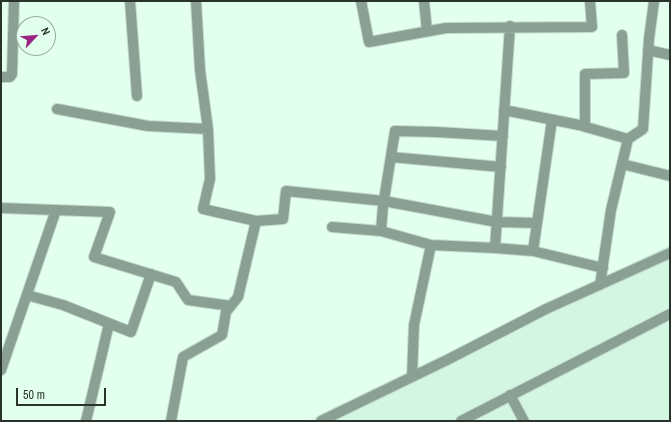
<!DOCTYPE html>
<html>
<head>
<meta charset="utf-8">
<style>
  body { margin:0 }
  #map { position:relative; width:671px; height:422px; overflow:hidden; background:#e3ffee; font-family:"Archivo Narrow",sans-serif }
  canvas { display:block }
  .frame { position:absolute; inset:0; border:2px solid #28332c; pointer-events:none }
  .north { position:absolute; left:16px; top:16px; width:40px; height:40px; box-sizing:border-box; background:#e3ffee; border:1px solid #98ada0; border-radius:50%; rotate:64deg; font-size:11px; font-weight:700; line-height:16px; text-align:center; color:#28332c }
  .north::after { content:''; display:block; margin:auto; width:14px; height:18px; background:#9b2682; clip-path:polygon(50% 0,100% 100%,50% 72%,0 100%) }
  .scale { position:absolute; left:16px; top:388px; width:90px; height:18px; box-sizing:border-box; border:2px solid #28332c; border-top:0; padding-left:5px; font-size:12px; line-height:14px; white-space:nowrap; color:#28332c; -webkit-text-stroke:3px #e3ffee; paint-order:stroke }
</style>
</head>
<body>
<div id="map">
<canvas width="671" height="422"></canvas>
<div class="frame"></div>
<div class="north">N</div>
<div class="scale">50 m</div>
</div>
<script>
const g = document.querySelector('canvas').getContext('2d');
g.lineJoin = 'round';
function fillPath(path, color) { g.fillStyle = color; g.fill(path, 'evenodd'); }
function trace(path, color, width, dash) { g.strokeStyle = color; g.lineWidth = width; g.lineCap = dash ? 'butt' : 'round'; g.setLineDash(dash || []); g.stroke(path); }
const built = new Path2D(`
  M670,245V421H307Z`);
const minor = new Path2D(`
  M130,1L137,96
  M361,1L369,42L446,28L592,27L590,1
  M424,1L427,31
  M648,50L670,55
  M1,77H10L12,74L14,1
  M57,109L148,126L208,129
  M504,110L579,125L628,139
  M585,127V74L624,73L622,35
  M391,157L501,167
  M622,164L670,176
  M1,208L110,212L94,257L176,282L188,300L231,306
  M256,221L283,219L286,191L384,201L497,222L537,223
  M332,227L381,231L431,245L414,325L412,377
  M381,231L383,206L395,131L436,132L503,136
  M431,245L495,248L533,251L603,268
  M495,248L510,26
  M533,251L552,120
  M600,285L611,210L628,139L643,129L649,39L654,1
  M27,295L63,305L131,332L151,274
  M1,370L56,210
  M510,395L524,421
  M86,421L109,324
  M171,421L183,357L222,335L226,312L238,297L256,221L203,209L210,179L208,129L200,70L196,1
  M321,421L447,360L546,309L670,253
  M461,421L670,314`);
fillPath(built, '#d2f6e1');
trace(minor, '#c1dacb', 12);
trace(minor, '#8ba094', 10);
</script>
</body>
</html>
